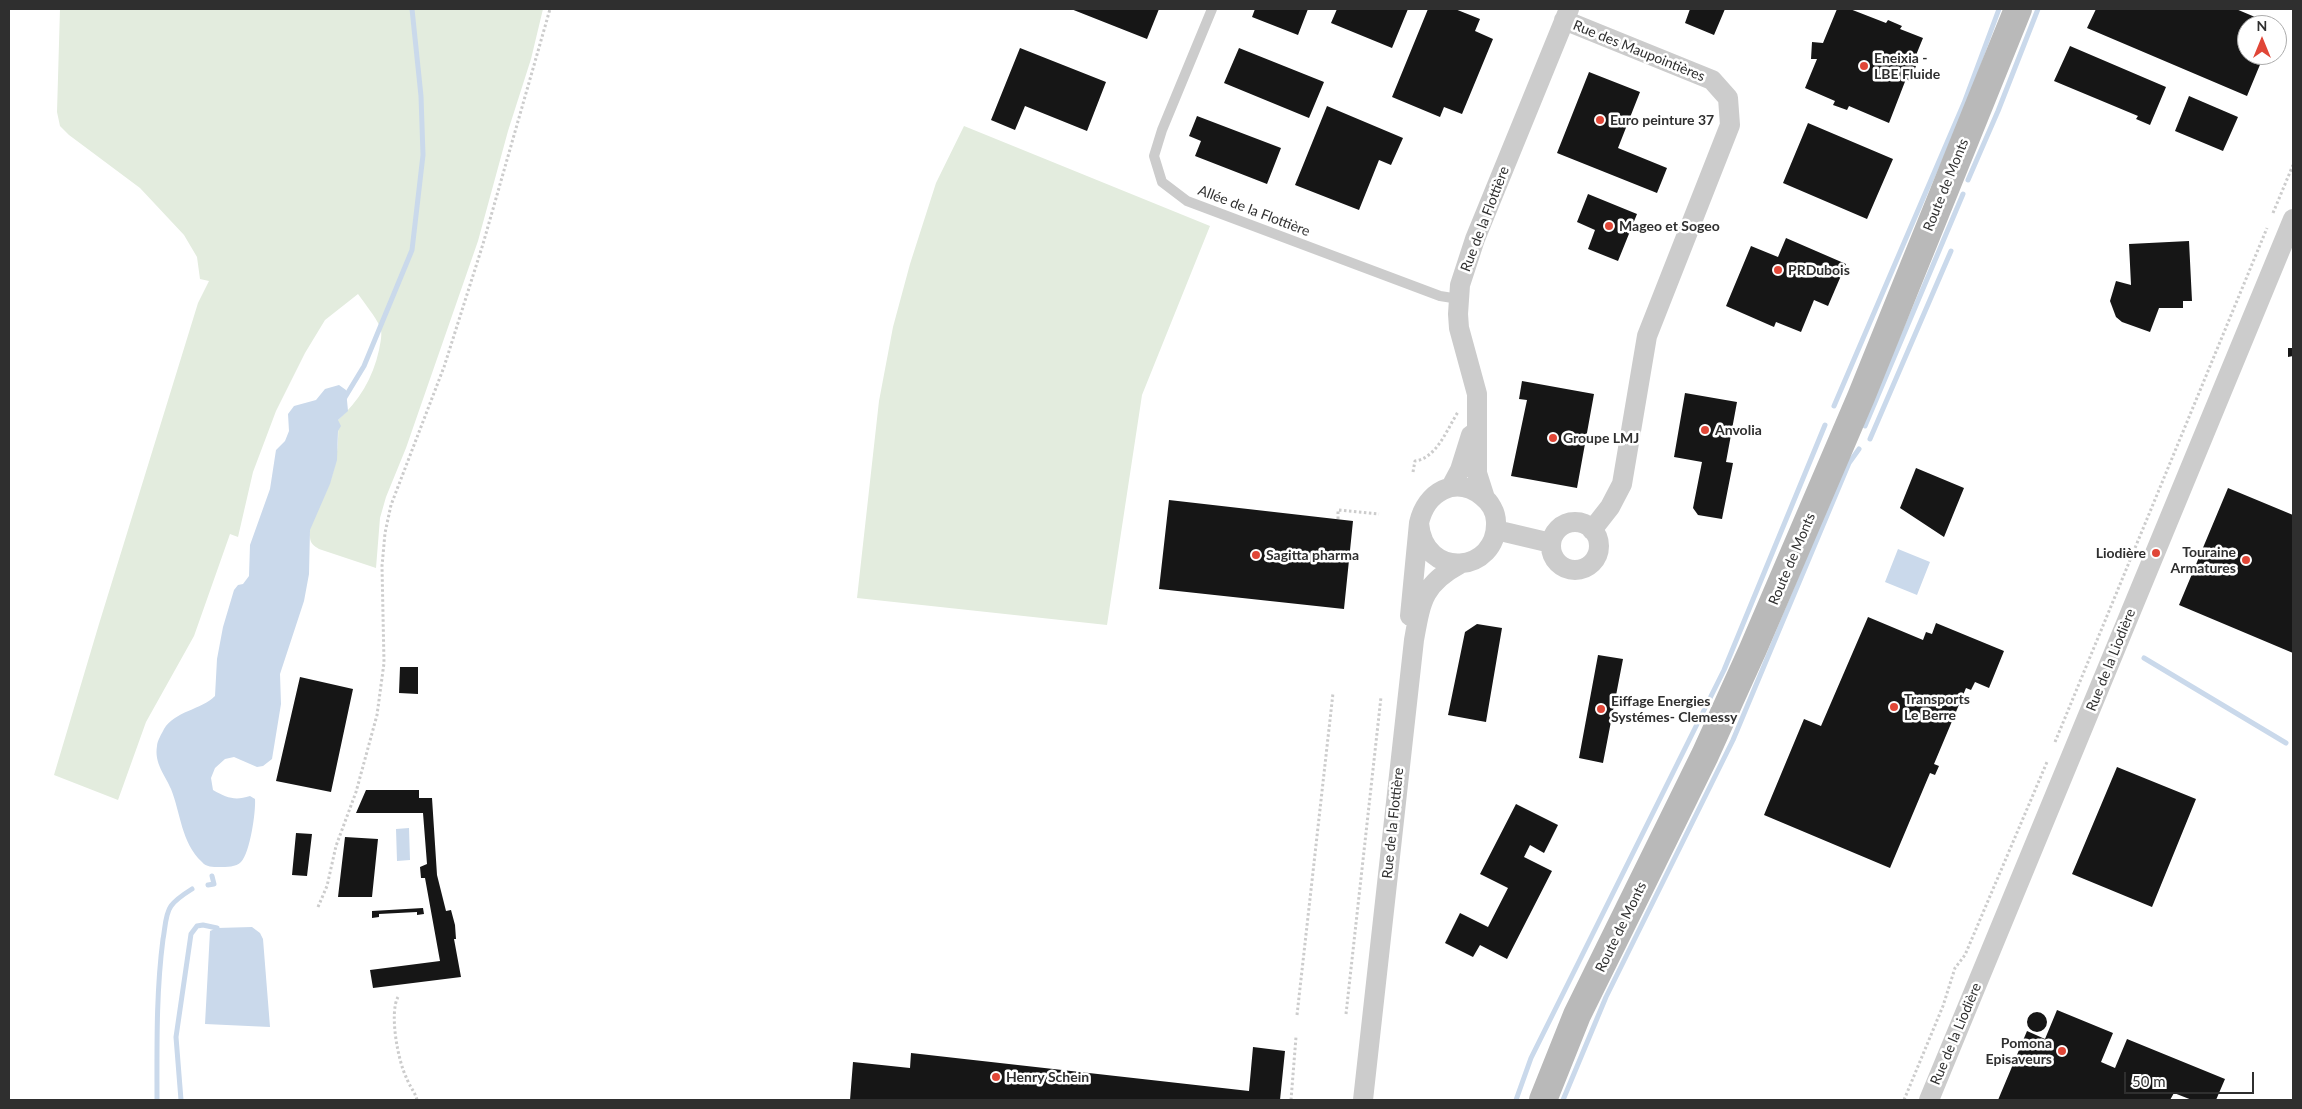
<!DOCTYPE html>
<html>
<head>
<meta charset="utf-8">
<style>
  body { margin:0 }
  #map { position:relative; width:2302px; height:1109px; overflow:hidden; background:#fff; font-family:Lato,sans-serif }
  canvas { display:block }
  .frame { position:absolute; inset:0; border:10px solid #2f2f2f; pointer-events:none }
  .north { position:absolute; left:2237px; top:15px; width:50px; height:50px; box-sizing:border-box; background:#fff; border:1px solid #acacac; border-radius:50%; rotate:0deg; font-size:14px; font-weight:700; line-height:20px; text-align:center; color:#2f2f2f }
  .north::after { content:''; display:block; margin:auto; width:18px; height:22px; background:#e04637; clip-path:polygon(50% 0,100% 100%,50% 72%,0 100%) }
  .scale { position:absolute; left:2124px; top:1072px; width:130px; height:22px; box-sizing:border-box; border:2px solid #2f2f2f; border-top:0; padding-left:6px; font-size:15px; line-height:18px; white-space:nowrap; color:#2f2f2f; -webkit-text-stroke:4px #fff; paint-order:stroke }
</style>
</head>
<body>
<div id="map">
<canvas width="2302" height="1109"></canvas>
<div class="frame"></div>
<div class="north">N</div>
<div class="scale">50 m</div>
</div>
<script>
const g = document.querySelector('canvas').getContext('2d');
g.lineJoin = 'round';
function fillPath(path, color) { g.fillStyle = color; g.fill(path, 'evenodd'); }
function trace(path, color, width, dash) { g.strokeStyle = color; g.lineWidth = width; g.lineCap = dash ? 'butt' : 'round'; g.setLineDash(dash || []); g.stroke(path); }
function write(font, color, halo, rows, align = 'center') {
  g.font = font + ' Lato,sans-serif'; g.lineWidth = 5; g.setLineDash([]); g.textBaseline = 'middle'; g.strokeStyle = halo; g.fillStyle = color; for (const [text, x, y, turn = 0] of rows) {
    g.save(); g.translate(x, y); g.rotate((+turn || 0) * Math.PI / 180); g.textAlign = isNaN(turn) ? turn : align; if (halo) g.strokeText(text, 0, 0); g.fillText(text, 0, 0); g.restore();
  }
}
const green = new Path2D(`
  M60,9H543L531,59L508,131L478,241L406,448L386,497L380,518L376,568L319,549C314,546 310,543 310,537C307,519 325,499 330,482C337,462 339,442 338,420C359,401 373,378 379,350C380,344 383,333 380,327C375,316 365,304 358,294L325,320L305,353L276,411L253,472L238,537L230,534L194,636L146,722L118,800L54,775L99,624L198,303L209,281L200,279L197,257L184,235L140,188L69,135L60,126L57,112Z
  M964,126L1210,226L1142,395L1107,625L857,598L879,401L893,327L910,264L936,183Z`);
const water = new Path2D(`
  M339,385L346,390L348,411L338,420L341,426L338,431L337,460L330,484L310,530L309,574L304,601L280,674L281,704L272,759L263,766L257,767L234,757L225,759L215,768L211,778L213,790C227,798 235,801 250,796L255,799C256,812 250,853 241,862C236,867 227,867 219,867C213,867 206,867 202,862C181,842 181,814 171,789C165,775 154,763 157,746C157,741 162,733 164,729C175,711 201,710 215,696L217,659L223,627L234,590L238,585L243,584L249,576L250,545L270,489L276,450L285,441L289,431L288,414L294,406L316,400L325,389Z
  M1898,549L1930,562L1917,595L1885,582Z
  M409,828L410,860L397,861L396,829Z
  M252,927L260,933L263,939L270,1027L205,1024L210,931L217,928Z`);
const stream = new Path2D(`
  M1968,180L1998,111L2038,9
  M344,399L364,366L412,250L423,155L421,96L412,9
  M1834,406L1964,103L1999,9
  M1865,426L1963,194
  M1870,439L1951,251
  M2144,658L2286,743
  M208,885L214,884L212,876
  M157,1100C157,1047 156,993 163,939C165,930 165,914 171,906C176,899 184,894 192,889
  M181,1100L176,1037L191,934L197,926L203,925L217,928
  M1516,1100L1531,1058L1724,670L1825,425
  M1563,1100L1606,997L1733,740L1849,463L1859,449`);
const building = new Path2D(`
  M1071,9H1159L1147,39Z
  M1255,9H1308L1298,35L1252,17Z
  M1337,9H1408L1392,48L1331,23Z
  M1428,9H1455L1480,19L1475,31L1493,39L1462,114L1444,107L1440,117L1392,97Z
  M1690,9H1725L1714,35L1685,23Z
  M1837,9H1850L1886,23L1888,20L1902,26L1900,29L1923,38L1912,65L1916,66L1910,81L1906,79L1889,123L1849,106L1847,110L1833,105L1835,101L1805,88L1817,59H1811L1812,42L1823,43Z
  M2096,9H2236L2274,25H2247V55H2264L2247,96L2087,28Z
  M2070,46L2166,87L2150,125L2136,119L2138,116L2054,81Z
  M1020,48L1106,82L1087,131L1025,106L1015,130L991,120Z
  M1239,48L1324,82L1309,118L1224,83Z
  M1589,72L1640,92L1618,148L1667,168L1657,193L1557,153Z
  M2189,96L2238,117L2223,151L2175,131Z
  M1327,106L1403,138L1391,165L1379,160L1359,210L1295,185Z
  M1197,116L1281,148L1267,184L1195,156L1201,141L1189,136Z
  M1808,123L1893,159L1867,219L1783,183Z
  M1588,194L1637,214L1618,261L1588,249L1595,230L1577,222Z
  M1786,238L1846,264L1828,306L1814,300L1801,332L1776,322L1774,327L1726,306L1751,246L1778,257Z
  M2189,241L2192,301H2183V308H2159L2150,332L2122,322L2116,317L2110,301L2116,281L2131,285L2129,244Z
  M2288,348H2293V356L2288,357Z
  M1522,381L1594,394L1577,488L1511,476L1527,400L1519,399Z
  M1685,393L1737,402L1726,462L1733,463L1722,519L1698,515L1693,508L1702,462L1674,457Z
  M1916,468L1964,488L1944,537L1900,508Z
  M2228,488L2293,515V653L2179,605Z
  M1169,500L1353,521L1344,609L1159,589Z
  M1868,617L1923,640L1926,632L1932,634L1936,623L2004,651L1989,688L1975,682L1971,690L1966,688L1934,764L1939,766L1935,775L1930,773L1890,868L1764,815L1804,719L1821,726Z
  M1477,624L1502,628L1486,722L1448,715L1465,632Z
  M1598,655L1623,659L1603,763L1579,758Z
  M400,667H418V694L399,693Z
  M300,677L353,689L331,792L276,781Z
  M2117,767L2196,799L2152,907L2072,874Z
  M366,790H419V798H432L437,875L446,911L451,910L455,925L456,939H454L461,977L373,988L370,970L440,961L425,878H421L420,867L427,864L423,813H356Z
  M1516,804L1558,825L1544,853L1530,845L1524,857L1552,871L1507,959L1480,945L1473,957L1445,943L1460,913L1488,927L1508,888L1480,874Z
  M296,833L312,834L307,876L292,875Z
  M345,837L378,839L372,897H338Z
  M423,908L424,914L417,915V912L379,914V917L372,918V911Z
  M2057,1010L2113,1033L2101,1062L2115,1068L2127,1039L2225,1079L2216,1100H2192L2174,1093L2170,1100H1998L2027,1031L2045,1039Z
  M2027 1022a10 10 0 1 1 20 0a10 10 0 1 1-20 0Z
  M1253,1047L1285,1051L1280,1100H850L853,1062L910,1068L911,1053L1249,1091Z`);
const path = new Path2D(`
  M2273,213L2293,165
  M1413,472L1415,461C1437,458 1447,429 1458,412
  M1338,519V510L1379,514
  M2055,742L2267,228
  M318,907L327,886L336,846L356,792L377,715L384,663L382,566L385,533L391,505L444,367L483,244L550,9
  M398,997C389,1013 398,1062 407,1079C410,1087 415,1092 417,1100
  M1346,1014L1381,697
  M1297,1015L1333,693
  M1291,1100L1296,1037
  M1904,1100L1943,1006L1955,968L1965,955L2047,762`);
const service = new Path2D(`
  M1212,9L1162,130L1154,156L1162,182L1187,201L1440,296L1459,299`);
const minor = new Path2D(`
  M1564,20L1712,80L1728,98L1730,125L1647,336L1622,484L1610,507L1592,530
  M1451,487L1460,470L1471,435
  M1485,498L1477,473V394L1459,328L1458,314L1460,285L1475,239L1569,9
  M1551 546a24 24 0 1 1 48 0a24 24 0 1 1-48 0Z
  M1496,530L1551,543
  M1410,616L1419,523C1426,492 1455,475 1482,496C1490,502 1496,512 1496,522C1498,573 1424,581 1419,523
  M1363,1100L1414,640C1421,601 1423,584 1460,564
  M1929,1100L2293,219`);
const secondary = new Path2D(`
  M1543,1100L1577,1015L1705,755L1753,649L1861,397L2018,9`);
const markers = [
  [1864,66,5,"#e04637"],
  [1600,120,5,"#e04637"],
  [1609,226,5,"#e04637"],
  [1778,270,5,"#e04637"],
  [1705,430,5,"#e04637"],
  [1553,438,5,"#e04637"],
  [2156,553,5,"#e04637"],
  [1256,555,5,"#e04637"],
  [2246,560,5,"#e04637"],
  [1894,707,5,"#e04637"],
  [1601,709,5,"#e04637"],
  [2062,1051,5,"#e04637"],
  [996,1077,5,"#e04637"]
];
const streetNames = [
  ["Rue des Maupointières",1639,51,22],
  ["Route de Monts",1946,185,-68],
  ["Allée de la Flottière",1254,211,21],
  ["Rue de la Flottière",1485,219,-69],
  ["Route de Monts",1792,559,-67],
  ["Rue de la Liodière",2111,660,-68],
  ["Rue de la Flottière",1393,823,-84],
  ["Route de Monts",1621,927,-64],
  ["Rue de la Liodière",1956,1034,-67]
];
const poiNames = [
  ["Eneixia -",1874,58],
  ["LBE Fluide",1874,74],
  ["Euro peinture 37",1610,120],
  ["Mageo et Sogeo",1619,226],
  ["PRDubois",1788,270],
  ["Anvolia",1715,430],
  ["Groupe LMJ",1563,438],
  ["Touraine",2236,552,"right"],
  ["Armatures",2236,568,"right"],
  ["Liodière",2146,553,"right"],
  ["Sagitta pharma",1266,555],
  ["Transports",1904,699],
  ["Le Berre",1904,715],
  ["Eiffage Energies",1611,701],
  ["Systémes- Clemessy",1611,717],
  ["Pomona",2052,1043,"right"],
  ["Episaveurs",2052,1059,"right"],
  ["Henry Schein",1006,1077]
];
fillPath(green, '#e3ecde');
fillPath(water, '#cad9eb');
trace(stream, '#cad9eb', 5);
fillPath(building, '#161616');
trace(path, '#ccc', 3, [2.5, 2.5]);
trace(service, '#ccc', 10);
trace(minor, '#ccc', 20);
trace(secondary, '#b9b9b9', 28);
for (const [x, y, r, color] of markers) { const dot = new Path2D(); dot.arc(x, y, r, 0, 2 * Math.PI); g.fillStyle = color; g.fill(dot); trace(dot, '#fff', 2); }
write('14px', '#2f2f2f', '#fff', streetNames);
write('bold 14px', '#2f2f2f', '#fff', poiNames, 'left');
</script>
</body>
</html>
